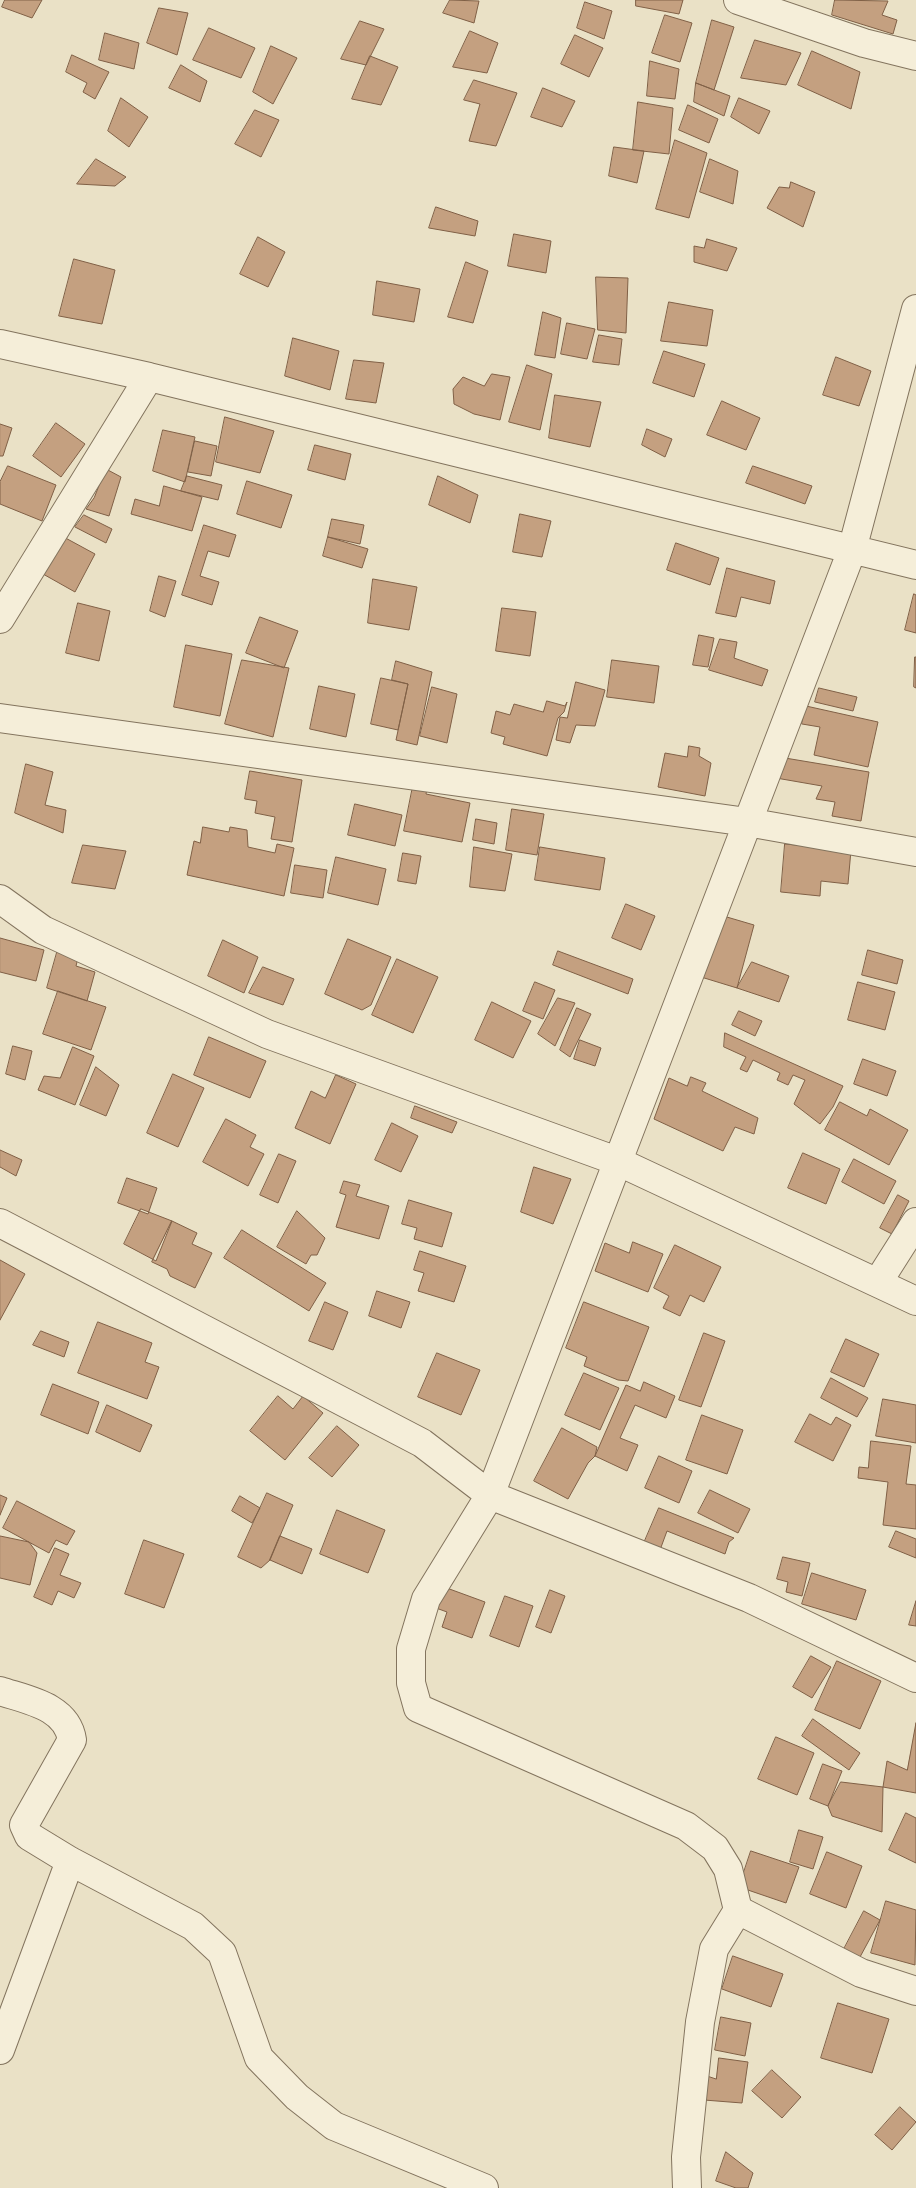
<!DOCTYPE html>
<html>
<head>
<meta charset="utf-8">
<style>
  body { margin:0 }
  canvas { display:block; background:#eae1c6 }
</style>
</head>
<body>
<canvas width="916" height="2188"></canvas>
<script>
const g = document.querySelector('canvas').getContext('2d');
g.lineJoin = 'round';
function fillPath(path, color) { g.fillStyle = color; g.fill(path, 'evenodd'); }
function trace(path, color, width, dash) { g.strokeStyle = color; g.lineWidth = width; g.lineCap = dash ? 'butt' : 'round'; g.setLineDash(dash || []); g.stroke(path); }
const building = new Path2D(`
  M5,0H42L32,18L2,7Z
  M450,0L479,1L474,23L443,13Z
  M636,0H683L679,14L636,6Z
  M835,0L888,1L882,15L897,20L893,34L832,15Z
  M585,2L612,11L604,39L577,28Z
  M159,8L188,13L177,55L147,43Z
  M665,15L692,23L680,62L652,53Z
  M712,20L734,27L714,90L696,83Z
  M360,21L384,29L366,65L341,59Z
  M209,28L255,48L241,78L193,60Z
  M470,31L498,43L487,73L453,67Z
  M105,33L139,43L134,69L99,60Z
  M575,35L603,48L589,77L561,64Z
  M755,40L801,53L786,85L741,78Z
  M271,46L297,58L273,104L253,92Z
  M812,51L860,72L851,109L798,85Z
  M72,55L109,72L95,99L83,92L87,83L66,72Z
  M370,56L398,67L381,105L352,99Z
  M650,61L679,69L675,99L647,96Z
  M181,65L207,81L200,102L169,88Z
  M474,80L517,93L496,146L469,141L480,104L464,100Z
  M696,83L730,96L724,116L694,102Z
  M543,88L575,101L562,127L531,117Z
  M121,98L148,117L129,147L108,131Z
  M739,98L770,111L759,134L731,117Z
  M638,102L673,108L669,154L633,150Z
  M688,105L718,119L709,143L679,130Z
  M255,110L279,120L261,157L235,144Z
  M675,140L707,153L689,218L656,209Z
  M614,147L644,151L637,183L609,176Z
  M96,159L126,177L115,186L77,184Z
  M710,159L738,171L733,204L700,192Z
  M791,182L815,192L803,227L767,208L779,187L789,188Z
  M436,207L478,221L475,236L429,228Z
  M514,234L551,241L546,273L508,266Z
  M258,237L285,252L268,287L240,274Z
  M707,239L737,248L727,271L694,262V246L704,248Z
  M74,259L115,270L102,324L59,316Z
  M466,262L488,271L473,323L448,317Z
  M596,277L628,278L626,333L598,330Z
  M377,281L420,289L414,322L373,315Z
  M669,302L713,310L707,346L661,341Z
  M543,312L561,318L555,358L535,355Z
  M567,323L595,329L587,359L561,354Z
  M599,335L622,339L619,365L593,362Z
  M293,338L339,351L330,390L285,376Z
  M664,351L705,364L694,397L653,383Z
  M836,357L871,371L859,406L823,395Z
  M354,360L384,363L376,403L346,399Z
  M527,365L552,374L540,430L509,422Z
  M492,374L510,377L500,420L474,414L454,404L453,389L463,377L484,386Z
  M555,395L601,402L590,447L549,438Z
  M722,401L760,418L746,450L707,435Z
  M225,417L274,431L260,473L216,462Z
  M56,423L85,444L61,477L33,456Z
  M0,424L12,428L3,456H0Z
  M647,429L672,439L665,457L642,445Z
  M163,430L195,437L185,482L153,471Z
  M195,441L217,446L211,476L188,472Z
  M315,445L351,454L345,480L308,470Z
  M8,466L56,485L42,521L0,504V482Z
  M753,466L812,486L805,504L746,483Z
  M106,469L121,477L109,516L86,509L94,498Z
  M187,476L222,485L218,500L181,491Z
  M438,476L478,495L470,523L429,505Z
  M247,481L292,495L281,528L237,514Z
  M164,486L202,497L192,531L131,514L135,499L159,506Z
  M520,514L551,521L542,557L513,552Z
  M84,515L112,529L106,543L75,527Z
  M332,519L364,525L360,544L328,537Z
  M204,525L236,535L229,557L208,551L200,576L219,582L212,605L182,595Z
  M60,535L95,554L75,592L43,574Z
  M328,537L368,549L362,568L323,556Z
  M676,543L719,558L710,585L667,570Z
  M727,568L775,581L770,604L741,597L736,617L716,613Z
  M159,576L176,581L165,617L150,611Z
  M373,579L417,587L409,630L368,623Z
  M914,594L916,595V633L905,630Z
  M78,603L110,611L99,661L66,653Z
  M502,608L536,612L530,656L496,651Z
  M260,617L298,631L284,668L246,653Z
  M699,635L714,638L708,667L693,665Z
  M720,639L737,642L734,658L768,670L762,686L709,670Z
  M186,645L232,654L220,716L174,707Z
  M915,657H916V688L914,687Z
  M242,660L289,668L273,737L225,724Z
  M612,660L659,666L654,703L607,697Z
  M396,661L432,672L417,745L396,740L408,684L392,680Z
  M381,678L408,684L398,730L371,724Z
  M576,682L605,690L595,726L576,725L570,743L556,740L560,717L567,718Z
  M319,686L355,694L346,737L310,729Z
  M432,687L457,694L447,743L420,736Z
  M819,688L857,697L853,711L815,702Z
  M547,701L565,706L567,702L564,712L558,718L547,756L503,744L505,737L491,733L496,711L510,715L514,704L543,712Z
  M806,706L878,722L868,767L814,755L820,727L802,724Z
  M689,746L700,748L699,756L711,763L705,796L658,787L665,753L687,757Z
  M779,757L869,772L861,821L832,816L835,802L816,799L822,786L776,778Z
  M26,764L53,772L45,805L66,810L63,833L15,813Z
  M250,771L302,780L292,842L271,839L275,817L255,813L257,801L245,799Z
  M414,781L428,783L426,794L470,803L462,842L404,831Z
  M355,804L402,815L395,846L348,835Z
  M512,809L544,814L537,855L506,850Z
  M476,819L497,823L494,844L473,840Z
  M203,827L229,832L230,827L247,830L248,847L275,853L277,844L294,848L284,896L187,875L194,841L200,843Z
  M785,844L851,850L848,884L821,881L820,896L781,892Z
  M83,845L126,851L115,889L72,883Z
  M474,847L512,854L505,891L470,887Z
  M540,847L605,858L600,890L535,880Z
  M403,853L421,856L416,884L398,881Z
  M336,857L386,869L378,905L328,893Z
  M295,865L327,870L323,898L291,893Z
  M626,904L655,916L641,950L612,938Z
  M720,915L754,925L737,988L701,977Z
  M0,938L44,950L36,981L0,972Z
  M348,939L391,957L371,1005L362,1010L325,994Z
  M223,940L258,957L244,993L208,976Z
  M58,949L79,954L76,966L95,972L87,1001L47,988Z
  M868,950L903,960L897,984L862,975Z
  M558,951L633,979L628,994L553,965Z
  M397,959L438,977L413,1033L372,1015Z
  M752,962L789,976L779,1002L737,988Z
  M263,967L294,979L283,1005L249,993Z
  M535,982L555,990L543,1019L523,1011Z
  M858,982L895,992L885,1030L848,1020Z
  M58,991L106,1007L91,1050L43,1034Z
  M558,998L575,1003L555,1046L538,1034Z
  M492,1002L531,1021L513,1058L475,1040Z
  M577,1008L591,1014L570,1057L560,1050Z
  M739,1011L762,1021L755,1036L732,1025Z
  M725,1033L843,1086L833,1107L820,1124L794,1104L805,1080L793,1075L788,1085L777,1080L780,1073L753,1060L747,1072L740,1069L746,1057L724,1047Z
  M209,1037L266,1061L250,1098L194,1075Z
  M580,1040L601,1048L595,1066L574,1059Z
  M13,1046L32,1051L25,1080L6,1074Z
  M73,1047L94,1056L75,1105L38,1090L44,1076L60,1078Z
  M863,1059L896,1071L887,1096L854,1084Z
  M96,1067L119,1085L106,1116L80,1105Z
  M173,1074L204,1088L178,1147L147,1133Z
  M336,1075L356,1084L330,1144L295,1128L311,1091L325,1098Z
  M691,1077L706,1083L702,1091L758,1118L754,1134L735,1127L723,1151L654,1119L669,1078L687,1086Z
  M840,1102L867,1116L870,1109L908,1130L889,1165L825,1130Z
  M415,1106L457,1122L452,1133L411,1118Z
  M226,1119L256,1135L250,1147L264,1154L248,1186L203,1162Z
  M392,1123L418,1136L401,1172L375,1160Z
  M0,1150L22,1160L16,1176L0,1167Z
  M803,1153L840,1169L826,1204L788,1188Z
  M279,1154L296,1161L278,1203L260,1195Z
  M854,1159L896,1181L884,1204L842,1182Z
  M534,1167L571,1179L553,1224L521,1212Z
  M127,1178L157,1188L148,1214L118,1203Z
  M344,1181L360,1185L356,1196L389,1206L379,1239L336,1227L346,1195L340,1193Z
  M898,1195L909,1201L892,1234L880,1228Z
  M409,1200L452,1213L442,1247L414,1239L417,1228L402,1224Z
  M141,1209L172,1221L156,1261L124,1244Z
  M297,1211L325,1238L317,1255H311L306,1264L277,1247Z
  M172,1221L197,1233L192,1244L212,1253L195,1288L170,1276L167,1269L152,1262Z
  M242,1230L326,1283L309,1311L224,1258Z
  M633,1242L663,1254L648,1292L595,1271L605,1243L629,1253Z
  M675,1245L721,1267L704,1302L690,1295L680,1316L663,1308L669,1296L654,1288Z
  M420,1251L466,1266L454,1302L418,1291L424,1273L414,1270Z
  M0,1260L25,1274L0,1320Z
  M377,1291L410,1302L401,1328L369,1316Z
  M325,1302L348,1312L333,1350L309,1341Z
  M584,1302L649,1327L628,1381L618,1380L584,1366L587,1357L566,1348Z
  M98,1322L152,1343L145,1362L159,1367L147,1399L78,1373Z
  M41,1331L69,1342L64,1357L33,1345Z
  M704,1333L725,1341L701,1407L679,1400Z
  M846,1339L879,1354L864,1387L831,1372Z
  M437,1353L480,1370L461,1415L418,1397Z
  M584,1373L619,1388L600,1430L565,1415Z
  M831,1378L868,1398L857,1417L821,1398Z
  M644,1382L675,1396L666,1418L635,1405L620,1438L638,1445L627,1471L595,1456L626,1385L640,1391Z
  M53,1384L99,1402L88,1434L41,1415Z
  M278,1396L293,1409L303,1396L323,1413L285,1460L250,1431Z
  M883,1399L916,1405V1443L876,1436Z
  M107,1405L152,1425L140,1452L96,1432Z
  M810,1414L831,1425L836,1417L851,1425L833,1461L795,1442Z
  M702,1415L743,1430L727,1474L686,1460Z
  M337,1426L359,1445L332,1477L309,1458Z
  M562,1428L597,1447L595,1456L588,1463L568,1499L534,1481Z
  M871,1441L911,1446L906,1484L916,1485V1529L883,1525L888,1482L858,1478L859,1467L868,1468Z
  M659,1456L692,1471L679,1503L645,1488Z
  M710,1490L750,1509L738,1533L698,1513Z
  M267,1493L293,1505L270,1560L261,1568L238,1557Z
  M0,1495L7,1498L0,1515Z
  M240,1496L260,1508L252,1523L232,1511Z
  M17,1501L75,1531L67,1545L56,1540L49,1553L3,1528Z
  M659,1508L734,1538L729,1542L725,1554L667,1531L660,1550L644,1543Z
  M337,1510L385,1530L368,1573L320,1554Z
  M896,1531L916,1539V1558L889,1547Z
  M0,1536L29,1542L37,1553L30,1585L0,1578Z
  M280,1536L312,1549L302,1574L270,1560Z
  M144,1540L184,1554L164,1608L125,1594Z
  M55,1548L69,1554L60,1575L81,1583L74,1598L58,1591L52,1605L34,1597Z
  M783,1557L810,1563L802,1596L786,1592L788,1582L777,1579Z
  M812,1573L866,1590L856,1620L802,1604Z
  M444,1587L485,1602L472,1638L442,1627L447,1612L436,1608Z
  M550,1590L565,1596L551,1633L536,1627Z
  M505,1596L533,1606L519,1647L490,1636Z
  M916,1601V1626L909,1625Z
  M811,1656L831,1667L812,1698L793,1687Z
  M837,1661L881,1681L860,1729L815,1710Z
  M813,1719L860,1753L849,1770L802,1736Z
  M916,1723V1793L883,1787L887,1761L907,1770Z
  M776,1737L814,1753L797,1795L758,1779Z
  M823,1764L842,1771L828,1806L810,1799Z
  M841,1782L883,1787L882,1832L832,1816L828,1806Z
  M906,1813L916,1818V1863L889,1850Z
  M799,1830L823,1837L813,1869L790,1862Z
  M751,1851L799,1867L786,1903L739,1887Z
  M827,1852L862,1866L846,1908L810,1894Z
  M886,1901L916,1910L915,1965L871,1953Z
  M864,1911L880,1920L860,1957L844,1949Z
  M733,1956L783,1974L771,2007L722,1989Z
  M838,2003L889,2019L872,2073L821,2058Z
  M721,2017L751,2023L745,2056L715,2050Z
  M719,2058L748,2062L742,2103L704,2100L707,2076L716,2079Z
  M772,2070L801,2097L782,2118L752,2091Z
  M900,2107L916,2122L892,2150L875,2135Z
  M726,2152L753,2173L748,2188H736L716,2181Z`);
const street = new Path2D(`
  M738,0L864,43L916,56
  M0,344L149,377L916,565
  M0,619L149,377
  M0,718L747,822L916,852
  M0,899L43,930L267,1034L617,1161L916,1301
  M0,1223L422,1443L490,1495L749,1598L916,1678
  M878,1282L916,1222
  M0,1691C27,1700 67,1706 72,1740L24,1825L29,1836L70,1861L193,1926L222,1953L259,2058L297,2097L334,2126L484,2188
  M738,1910L728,1869L715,1848L686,1826L418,1708L411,1683V1649L426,1599L490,1495L852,550L916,309
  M0,2050L70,1861
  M687,2188L686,2157L700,2022L714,1949L738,1910L861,1973L916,1991`);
fillPath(building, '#c4a080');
trace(building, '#806046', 1);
trace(street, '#83745e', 30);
trace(street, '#f5eed9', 28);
</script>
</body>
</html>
